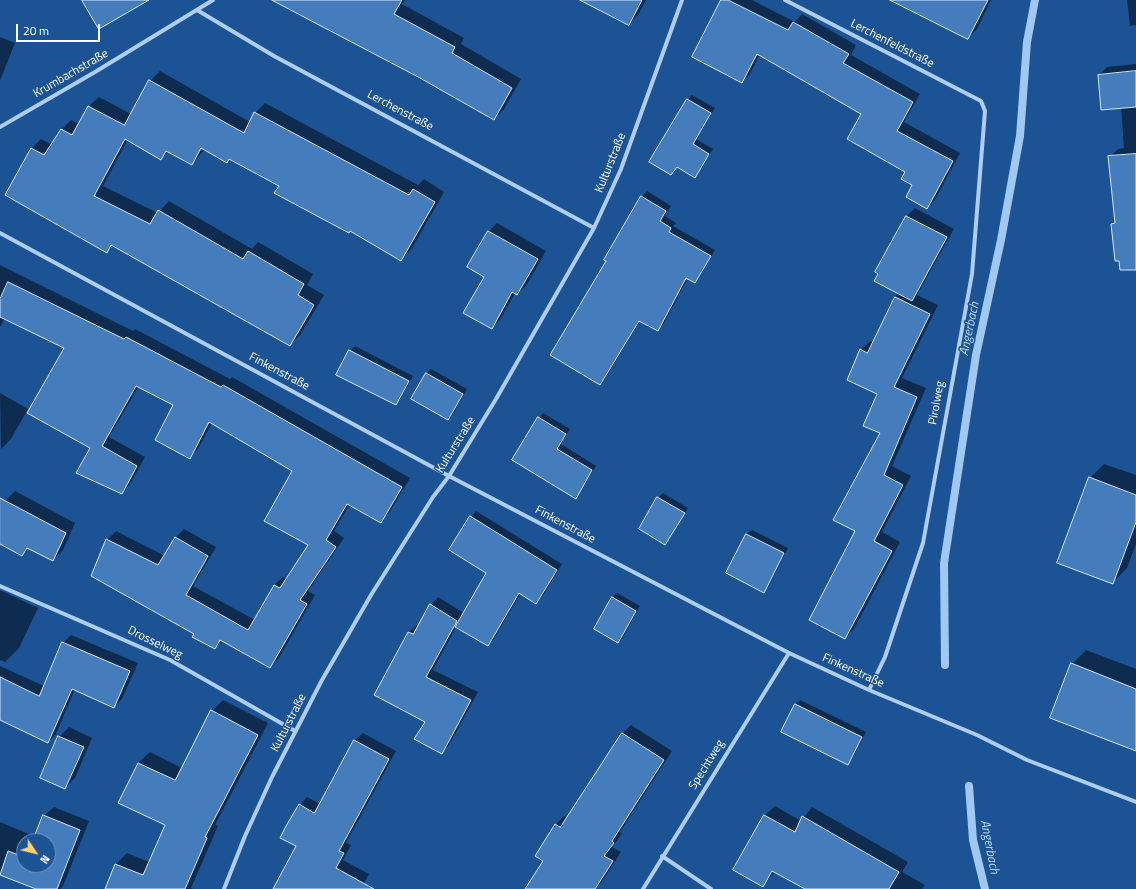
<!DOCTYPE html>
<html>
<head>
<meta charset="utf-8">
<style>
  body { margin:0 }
  #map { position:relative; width:1136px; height:889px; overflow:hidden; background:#1c5395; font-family:"Titillium Web",sans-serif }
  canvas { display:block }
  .north { position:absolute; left:16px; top:833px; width:40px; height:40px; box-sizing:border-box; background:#1c5395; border:1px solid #7798bf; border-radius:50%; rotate:125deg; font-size:11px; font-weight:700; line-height:16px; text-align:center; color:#fff }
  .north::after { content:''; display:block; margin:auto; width:14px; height:18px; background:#ffd26c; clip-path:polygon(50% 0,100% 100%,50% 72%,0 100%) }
  .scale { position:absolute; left:16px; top:24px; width:84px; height:18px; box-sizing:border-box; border:2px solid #fff; border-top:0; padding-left:5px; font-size:12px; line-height:14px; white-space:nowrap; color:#fff; -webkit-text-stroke:3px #1c5395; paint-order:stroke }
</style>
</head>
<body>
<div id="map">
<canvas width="1136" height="889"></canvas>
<div class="north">N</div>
<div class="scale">20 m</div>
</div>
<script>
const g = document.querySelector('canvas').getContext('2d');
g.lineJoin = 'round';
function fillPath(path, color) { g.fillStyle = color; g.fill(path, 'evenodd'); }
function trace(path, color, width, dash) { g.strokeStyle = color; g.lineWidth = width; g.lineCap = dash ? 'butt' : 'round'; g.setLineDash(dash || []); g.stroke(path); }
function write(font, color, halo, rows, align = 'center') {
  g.font = font + ' "Titillium Web",sans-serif'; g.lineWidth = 3; g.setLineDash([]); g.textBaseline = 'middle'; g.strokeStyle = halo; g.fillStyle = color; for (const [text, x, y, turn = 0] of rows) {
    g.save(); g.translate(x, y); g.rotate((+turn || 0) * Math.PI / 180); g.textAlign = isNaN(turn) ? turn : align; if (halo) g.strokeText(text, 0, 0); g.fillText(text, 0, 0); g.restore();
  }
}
const shadow = new Path2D(`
  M294,0H405L402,4L464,38L461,44L521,79L504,109L494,119L289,8Z
  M616,0H646L638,15L629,24Z
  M722,0H752L795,22L802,14L856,45L851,55L920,94L904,122L960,153L935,200L927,208L906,172L863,113L760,54L750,74L742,82Z
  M893,0H991L977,29L968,38Z
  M1127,0H1136V25L1130,26Z
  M0,37L15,43L0,81Z
  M1136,64V258L1112,224L1116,220L1110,157L1118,149L1124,148L1121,107L1099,75L1107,67Z
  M160,71L250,122L255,113L265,103L418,185L424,179L444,192L411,250L401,259L280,185L230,159L227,162L205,149L192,164L169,151L161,159L128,139L103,186L158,213L169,201L252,249L258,242L313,274L307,285L324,295L300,335L290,345L113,245L107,252L31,149L41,139L52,145L61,130L71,120L79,124L89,106L99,97L131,114L150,81Z
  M692,95L715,108L696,139L713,149L695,176L678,166L671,174L650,162L688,99Z
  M647,191L671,206L665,216L676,223L673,226L715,250L700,276L694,282L688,278L663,325L657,330L640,321L605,379L600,384L608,261L642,197Z
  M915,208L954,229L917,295L938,305L902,378L926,388L892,466L911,476L882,532L900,542L854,629L845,638L856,530L881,432L878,393L861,350L870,341L873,343L895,297L899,293L877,272L907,216Z
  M497,223L546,251L526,286L517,294L515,293L500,320L491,328L486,276L469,267L489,231Z
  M0,265L133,331L135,329L230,379L232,377L410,478L389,513L380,521L350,504L334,531L344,538L308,591L315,595L279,658L270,667L223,640L215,648L195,634L107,540L116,531L165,556L175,538L184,529L216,547L193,586L255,620L274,585L283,577L287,579L310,545L293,471L212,423L198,449L190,457L175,405L139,386L109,437L145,457L130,484L122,493L91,447L65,348L5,318L0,327Z
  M355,346L413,376L400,399L396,404L350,351Z
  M431,369L467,389L453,414L448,419L426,374Z
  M0,393L28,409L11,439L1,449Z
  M543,413L570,429L561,444L596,466L575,497L539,418Z
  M1104,464L1136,475V544L1127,568L1113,582L1090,478Z
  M15,491L75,523L63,550L53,560L29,548L22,555L0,543V511L5,501Z
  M663,493L688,508L665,543L658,498Z
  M476,511L562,564L542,597L536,603L521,593L493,640L488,645L456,627L433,670L478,692L449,745L442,752L426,722L376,694L409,632L417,625L419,626L431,605L438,597L464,613L488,573L471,517Z
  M752,530L788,548L768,587L764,592L727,573L747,534Z
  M0,590L38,608L19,648L5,662L0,660Z
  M617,593L640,606L623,637L618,642L612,598Z
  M71,635L138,663L122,699L114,707L75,689L56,734L48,742L1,719L0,721V666L44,686L63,643Z
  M1086,650L1136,669V750L1072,664Z
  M223,700L268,723L215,825L218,826L191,888L193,889H106L116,864L127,853L149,862L166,824L138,763L150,752L182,768L212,711Z
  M800,700L866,732L852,759L848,764L795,704Z
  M631,725L672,751L620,832L622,834L612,847L621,852L601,883L595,889H526L544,861L555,825L564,816L567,818L623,733Z
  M69,727L92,738L75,778L65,788L59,737Z
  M363,733L396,751L346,843L351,845L343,860L369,874L361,889H282L297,846L300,805L307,797L320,804L355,740Z
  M775,806L801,821L812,807L908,862L902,872L925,885L922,889H806L775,871L763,886L734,869L765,815Z
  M54,807L89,821L63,886L60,889H38L0,874V822L36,837L44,816ZM24,841H48V865H24Z`);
const stream = new Path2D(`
  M945,665L944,563L976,355L1001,240L1020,136L1027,42L1035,0
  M969,786L973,840L985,889`);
const building = new Path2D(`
  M82,0H149L99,29Z
  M272,0H402L394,14L455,47L452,53L512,88L494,120L420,78Z
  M580,0H642L629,25Z
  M721,0H728L788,30L793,22L849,54L843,63L913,102L897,131L953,161L927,209L906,197L912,185L901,179L905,172L847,139L861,114L757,54L742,83L692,57Z
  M890,0H988L968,39Z
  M1136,71V107L1101,110L1098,75Z
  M149,80L244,133L254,112L409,195L413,189L435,202L401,261L350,231L349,233L274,193L279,186L229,159L227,163L201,148L192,165L166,151L161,160L125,139L94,196L150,224L158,210L243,259L248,251L304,284L298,295L314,305L290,346L111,245L107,253L5,195L31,148L44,155L61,129L72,135L88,106L124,125Z
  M687,99L711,113L693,144L709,154L695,178L677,167L671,175L649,162Z
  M1136,154V270H1120L1119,261H1115L1111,224L1115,223L1108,156Z
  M641,196L666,211L660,221L671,228L669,232L711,256L695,283L686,278L658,331L639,321L600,385L550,355L606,261L604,260Z
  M906,216L947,237L912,301L874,281L878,274L875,272Z
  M488,231L538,259L517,295L512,292L492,329L463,313L484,277L467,267Z
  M8,282L124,339L126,337L221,387L223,385L402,487L381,523L347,504L326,540L336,547L300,600L307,604L270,668L220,640L215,649L192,637L194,634L91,576L106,539L158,565L175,537L208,556L186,595L248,630L274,585L280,588L308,545L264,521L292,471L209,422L190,459L155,440L173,405L136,386L102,446L137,466L122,494L76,473L90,448L27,413L64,348L0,317V299Z
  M895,297L930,314L894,387L917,397L884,475L903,485L874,541L892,551L845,639L809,620L855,531L833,520L880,433L863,426L877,394L847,380L860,349L867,353Z
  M349,350L409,381L396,405L336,375Z
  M426,373L463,394L448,420L411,399Z
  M538,417L566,434L557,449L592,470L576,499L512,460Z
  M1089,477L1136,495V522L1113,584L1057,563Z
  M657,497L685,513L665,545L639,529Z
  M0,498L66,533L53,561L27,548L22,556L0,544Z
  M470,516L557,570L536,604L519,593L488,646L455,627L486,573L449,550Z
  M746,534L784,553L764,593L726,573Z
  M612,597L636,611L618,643L594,629Z
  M430,604L457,621L426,677L471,700L442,754L414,739L425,722L374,695L408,632L413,634Z
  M62,642L130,671L114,708L72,689L48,743L0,720V677L39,696Z
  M1071,663L1136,689V751L1050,718Z
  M795,704L862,737L848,765L781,732Z
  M211,710L258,735L205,837L207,838L185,889H105L115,864L143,875L165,825L118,803L138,763L175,780Z
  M622,733L664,760L612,841L614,843L604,856L613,861L595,889H525L543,861L535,856L555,824L560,827Z
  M58,736L84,747L65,789L40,778Z
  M354,740L389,759L339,851L344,853L336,868L374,889H273L296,846L280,838L286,826L299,804L314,813Z
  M43,815L80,830L57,889H36L0,875L8,851L24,857V865H48V841H33Z
  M764,815L795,832L802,816L899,872L889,889H805L772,871L763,887L733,870Z`);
const street = new Path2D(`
  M785,0L981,101L985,111L972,274L923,543L885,657L869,690
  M197,10L274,56L594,228
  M0,127L95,72L213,0
  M0,233L449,476L789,653L869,690L977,735L1027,760L1136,802
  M0,586L170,660L295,731
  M662,856L711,889
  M224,889L245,836L272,777L322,680L371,595L433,497L449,476L496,399L594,228L621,169L682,0
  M643,889L789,653`);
const streetNames = [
  ["Lerchenfeldstraße",892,44,27],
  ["Krumbachstraße",71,74,-30],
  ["Lerchenstraße",400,111,28],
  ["Kulturstraße",611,163,-68],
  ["Finkenstraße",279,372,28],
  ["Pirolweg",937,403,-80],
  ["Kulturstraße",456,445,-58],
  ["Finkenstraße",565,525,28],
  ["Drosselweg",155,643,26],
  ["Finkenstraße",853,671,24],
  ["Kulturstraße",289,723,-63],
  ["Spechtweg",707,765,-58]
];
const waterNames = [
  ["Angerbach",970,329,-78],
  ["Angerbach",989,847,79]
];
fillPath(shadow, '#0007');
trace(stream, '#a1c8f1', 8);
fillPath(building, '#447cbc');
trace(building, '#d5e7fb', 1);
trace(street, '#aecdef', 4);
write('12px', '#fff', '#1c5395', streetNames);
write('italic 13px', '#bad7f6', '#1c5395', waterNames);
</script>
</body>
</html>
